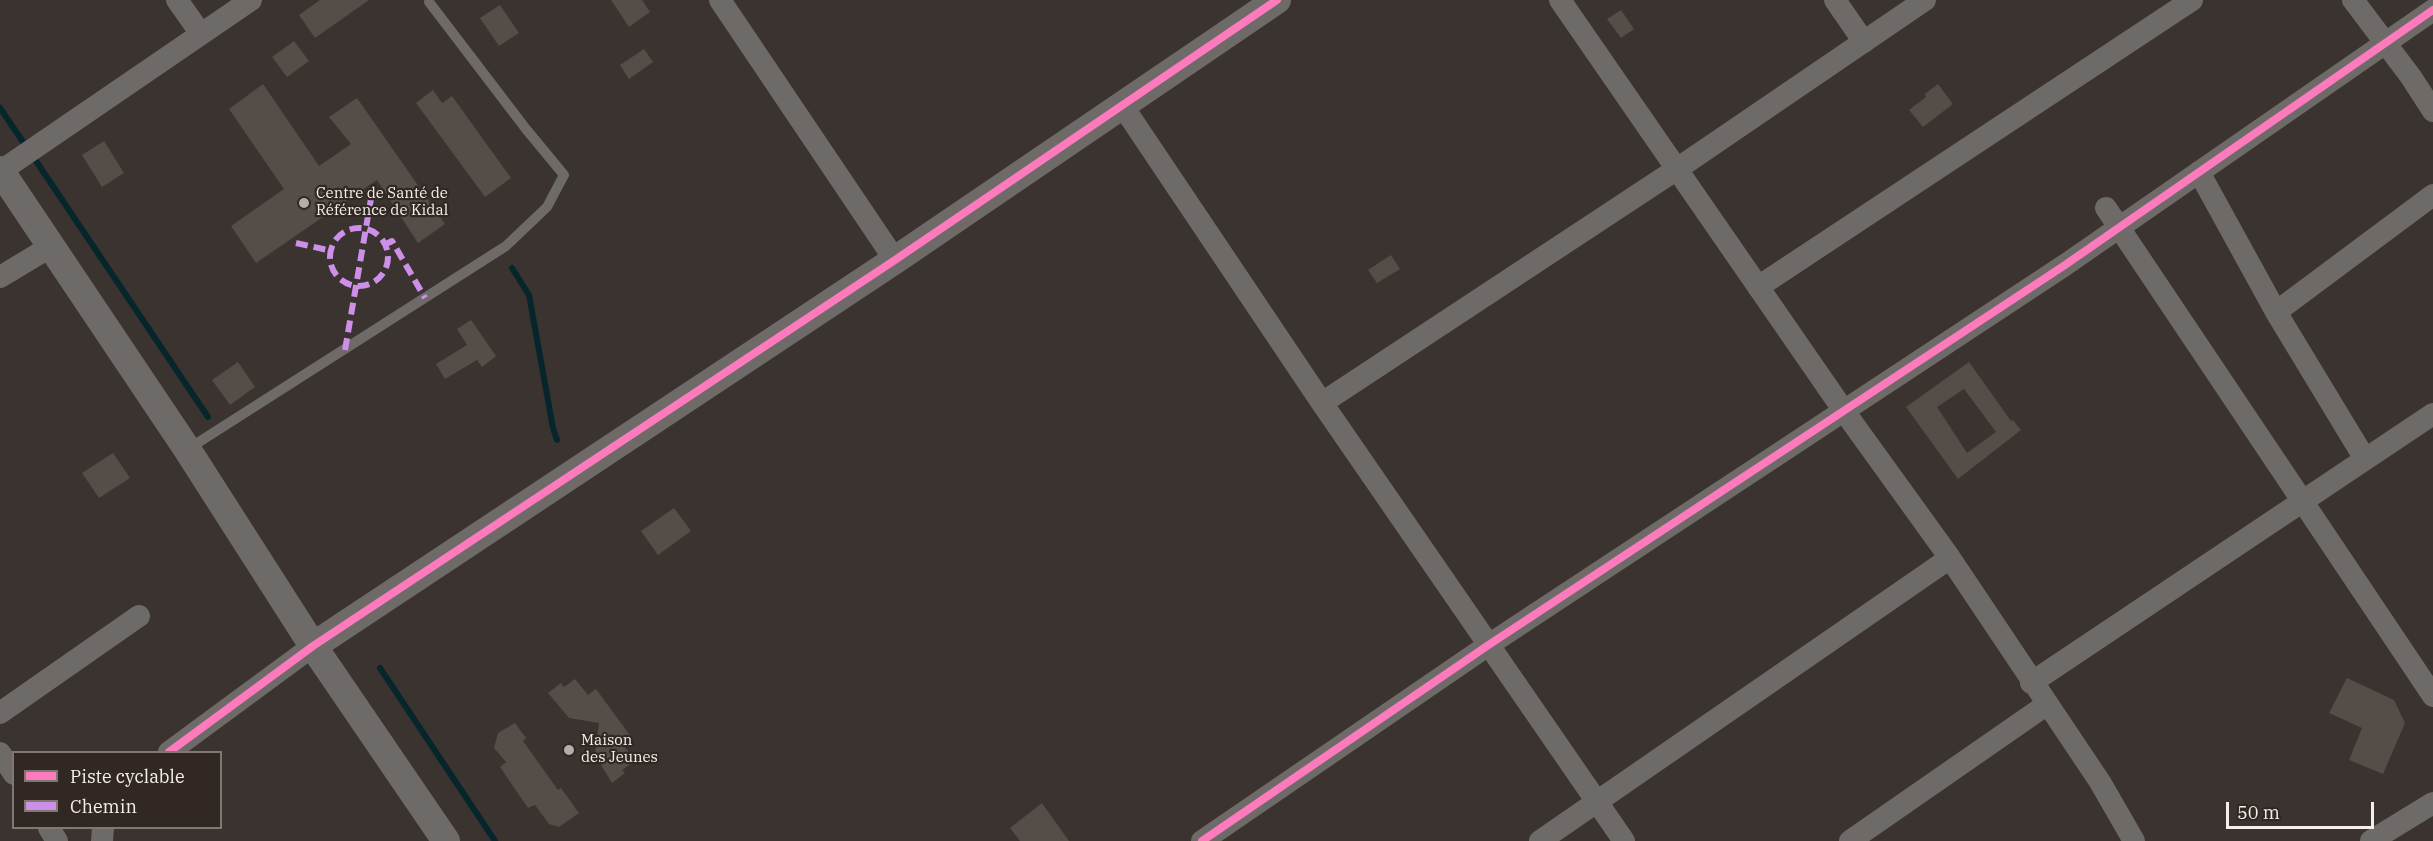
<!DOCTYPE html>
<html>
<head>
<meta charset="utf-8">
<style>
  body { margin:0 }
  #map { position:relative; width:2433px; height:841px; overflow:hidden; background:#3a3330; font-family:"IBM Plex Serif",serif }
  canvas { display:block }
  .legend { position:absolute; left:12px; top:751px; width:210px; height:78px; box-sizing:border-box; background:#322823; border:2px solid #807873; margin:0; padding:8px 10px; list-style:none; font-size:18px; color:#f5efeb }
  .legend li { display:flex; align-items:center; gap:12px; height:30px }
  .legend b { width:30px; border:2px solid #807873 }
  .scale { position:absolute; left:2226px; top:802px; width:148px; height:27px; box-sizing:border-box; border:3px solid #f5efeb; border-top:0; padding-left:8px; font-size:18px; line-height:21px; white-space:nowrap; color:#f5efeb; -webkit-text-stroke:4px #322823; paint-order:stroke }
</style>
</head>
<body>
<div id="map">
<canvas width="2433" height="841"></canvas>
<ul class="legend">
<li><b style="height:8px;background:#fd7abc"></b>Piste cyclable</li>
<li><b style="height:8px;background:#ce8fe9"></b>Chemin</li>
</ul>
<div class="scale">50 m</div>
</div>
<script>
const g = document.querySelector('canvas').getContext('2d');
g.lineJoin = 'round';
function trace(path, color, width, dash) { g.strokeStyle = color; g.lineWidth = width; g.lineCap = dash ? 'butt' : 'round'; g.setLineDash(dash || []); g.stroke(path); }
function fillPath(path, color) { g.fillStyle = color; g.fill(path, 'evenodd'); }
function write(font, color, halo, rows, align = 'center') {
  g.font = font + ' "IBM Plex Serif",serif'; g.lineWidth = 4.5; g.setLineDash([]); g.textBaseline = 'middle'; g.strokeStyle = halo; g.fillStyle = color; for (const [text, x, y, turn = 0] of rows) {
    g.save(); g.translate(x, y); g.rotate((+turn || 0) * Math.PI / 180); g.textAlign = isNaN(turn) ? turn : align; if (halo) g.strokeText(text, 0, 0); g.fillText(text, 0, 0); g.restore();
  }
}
const stream = new Path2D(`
  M0,108L23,142
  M36,161L208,417
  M512,268L529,295L553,428L557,440
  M380,668L495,841`);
const building = new Path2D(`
  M320,0H369L315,38L299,15Z
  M611,0H642L650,12L629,27Z
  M500,5L519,33L499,46L480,18Z
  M1621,10L1634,29L1621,38L1607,19Z
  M294,41L309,61L287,77L272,57Z
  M644,49L653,62L629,79L620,65Z
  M263,84L319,166L351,144L329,117L357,98L445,224L418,243L377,180L256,263L231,226L284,189L229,109Z
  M1938,84L1953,104L1923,127L1909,110L1926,97L1925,94Z
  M433,90L442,103L452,96L511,178L485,197L416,103Z
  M104,141L124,173L102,187L82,155Z
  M1391,255L1400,269L1377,283L1368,270Z
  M471,320L496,356L482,367L477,360L445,379L436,364L467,345L457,329Z
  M238,362L255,387L230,405L212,380Z
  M1969,362L2011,421L2013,420L2021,430L1958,479L1906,407ZM1964,389L1996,432L1967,453L1937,407Z
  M113,453L130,478L99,498L82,473Z
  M674,508L691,531L658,555L641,531Z
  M2347,678L2394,700L2405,723L2383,774L2349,760L2362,728L2329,713Z
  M575,679L588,695L596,689L632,738L623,744L635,761L622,770L625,773L612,783L595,755L599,723L569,718L548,693L561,683L564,687Z
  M515,723L526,738L523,741L558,790L561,788L579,813L559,827L549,824L535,805L528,808L500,767L506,762L494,748L498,733Z
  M1042,803L1069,841H1020L1010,828Z`);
const service = new Path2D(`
  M188,449L506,246L547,207L564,175L526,129L429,2`);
const minor = new Path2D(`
  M177,0L201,34
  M720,0L895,260
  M1560,0L1844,411L1950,558L2100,782L2134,841
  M1835,0L1864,42
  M2353,0L2411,77L2433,111
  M1122,105L1322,403L1624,841
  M1,171L251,0
  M2199,172L2276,312L2365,459
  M2106,208L2433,696
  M0,277L50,247
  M1758,287L2192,0
  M2276,312L2433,195
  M1322,403L1677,169L1925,0
  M2031,683L2433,414
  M0,713L139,616
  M169,752L313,646
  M0,753L14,774
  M49,828L57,841
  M102,841L103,828
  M1202,841L1487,646L2065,265L2433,10
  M1540,841L1950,558
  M1850,841L2046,705
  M2371,841L2433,803`);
const tertiary = new Path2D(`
  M0,170L187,449L313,646L446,841
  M313,646L895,260L1277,0`);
const quiet = new Path2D(`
  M330 257a29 29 0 1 1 58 0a29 29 0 1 1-58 0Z
  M296,243L332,251
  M384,245L392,241L425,298
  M345,350L373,187`);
const cycleway = new Path2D(`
  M169,752L313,646L895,260L1277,0
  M1202,841L1487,646L2065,265L2433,10`);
const markers = [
  [304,203,6,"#b4adaa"],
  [569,750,6,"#b4adaa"]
];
const poiNames = [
  ["Centre de Santé de",316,194],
  ["Référence de Kidal",316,211],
  ["Maison",581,741],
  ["des Jeunes",581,758]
];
trace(stream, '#06262b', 6);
fillPath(building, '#554d48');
trace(service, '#6d6a68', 10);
trace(minor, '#6d6a68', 22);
trace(tertiary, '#6d6a68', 28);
trace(quiet, '#ce8fe9', 6, [12, 6]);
trace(cycleway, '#fd7abc', 8);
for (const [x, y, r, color] of markers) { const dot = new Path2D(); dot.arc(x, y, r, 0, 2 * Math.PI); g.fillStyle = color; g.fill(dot); trace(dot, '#322823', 2); }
write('15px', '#f5efeb', '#322823', poiNames, 'left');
</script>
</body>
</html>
